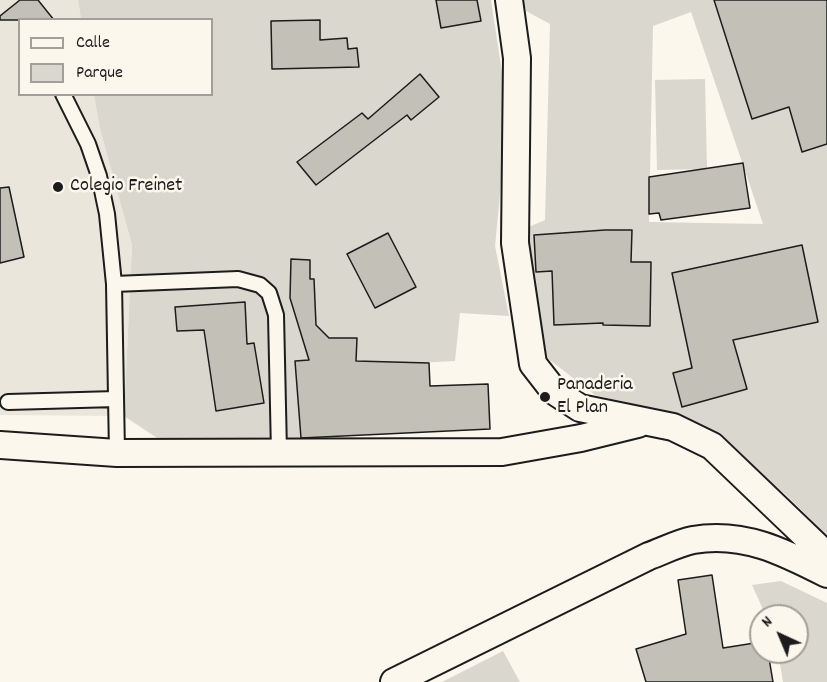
<!DOCTYPE html>
<html>
<head>
<meta charset="utf-8">
<style>
  body { margin:0 }
  #map { position:relative; width:827px; height:682px; overflow:hidden; background:#fbf7ec; font-family:Dekko,sans-serif }
  canvas { display:block }
  .legend { position:absolute; left:18px; top:18px; width:195px; height:78px; box-sizing:border-box; background:#fbf7ec; border:2px solid #a29f99; margin:0; padding:8px 10px; list-style:none; font-size:18px; color:#1c1c1c }
  .legend li { display:flex; align-items:center; gap:12px; height:30px }
  .legend b { width:30px; border:2px solid #a29f99 }
  .north { position:absolute; left:749px; top:604px; width:60px; height:60px; box-sizing:border-box; background:#fbf7ec; border:2px solid #a29f99; border-radius:50%; rotate:316deg; font-size:16px; font-weight:700; line-height:24px; text-align:center; color:#1c1c1c }
  .north::after { content:''; display:block; margin:auto; width:21px; height:27px; background:#1c1c1c; clip-path:polygon(50% 0,100% 100%,50% 72%,0 100%) }
</style>
</head>
<body>
<div id="map">
<canvas width="827" height="682"></canvas>
<ul class="legend">
<li><b style="height:8px;background:#fbf7ec"></b>Calle</li>
<li><b style="height:16px;background:#dad7ce"></b>Parque</li>
</ul>
<div class="north">N</div>
</div>
<script>
const g = document.querySelector('canvas').getContext('2d');
g.lineJoin = 'round';
function fillPath(path, color) { g.fillStyle = color; g.fill(path, 'evenodd'); }
function trace(path, color, width, dash) { g.strokeStyle = color; g.lineWidth = width; g.lineCap = dash ? 'butt' : 'round'; g.setLineDash(dash || []); g.stroke(path); }
function write(font, color, halo, rows, align = 'center') {
  g.font = font + ' Dekko,sans-serif'; g.lineWidth = 5; g.setLineDash([]); g.textBaseline = 'middle'; g.strokeStyle = halo; g.fillStyle = color; for (const [text, x, y, turn = 0] of rows) {
    g.save(); g.translate(x, y); g.rotate((+turn || 0) * Math.PI / 180); g.textAlign = isNaN(turn) ? turn : align; if (halo) g.strokeText(text, 0, 0); g.fillText(text, 0, 0); g.restore();
  }
}
const built = new Path2D(`
  M0,0H78L81,19L20,20V94L94,95L100,129L132,245L124,416L0,415Z`);
const green = new Path2D(`
  M78,0H491L508,112L495,246L509,316L460,313L455,361L398,364L356,361L357,338H329L316,325L315,309L294,308L323,359L295,361L301,438L270,443L157,438L124,416L132,245L100,129L94,95L212,94V20L81,19Z
  M523,0H827V535L786,495L706,430L640,406L595,395L537,350L519,231L545,220L550,24L526,11ZM691,12L763,224L649,222L653,26Z
  M705,79L707,169L657,170L655,80Z
  M781,581L827,603V682H783L778,652H797V616H766L752,585Z
  M503,651L520,682H442Z`);
const building = new Path2D(`
  M20,0H38L54,20H0V16Z
  M436,0H477L481,21L441,28Z
  M714,0H827V144L802,152L789,107L752,119Z
  M320,20V40L347,38L348,49L357,48L359,67L272,69L271,21Z
  M420,74L439,97L411,120L407,115L316,185L297,162L362,113L368,119Z
  M743,163L750,208L661,220L659,213L649,214V177Z
  M9,187L24,257L0,263V188Z
  M605,230H632L631,262H651L650,326L603,325V323L554,325L552,271L536,272L534,235Z
  M388,233L416,287L375,308L347,254Z
  M802,245L818,322L733,340L747,389L682,407L673,373L692,368L672,273Z
  M291,259L310,260V279H314L316,325L329,338H357L356,361L429,363L430,386L488,384L490,429L301,438L295,361L309,360L290,298Z
  M245,302L247,344L254,343L264,403L216,411L204,330L177,331L175,307Z
  M712,575L723,648L761,642V652H768L773,682H646L636,649L686,634L678,580Z`);
const service = new Path2D(`
  M63,94L88,144L99,176L107,214L114,284L117,453
  M114,284L238,279L260,285L269,293L276,315L279,452
  M8,402L116,399`);
const minor = new Path2D(`
  M509,0L517,58L515,243L533,364L554,391L580,408L673,427L712,446L827,556
  M0,445L117,453L502,452L581,438L638,424
  M394,682L649,556C663,551 678,543 693,540C743,531 784,552 827,574`);
const markers = [
  [58,187,6,"#1c1c1c"],
  [545,397,6,"#1c1c1c"]
];
const poiNames = [
  ["Colegio Freinet",70,187],
  ["Panaderia",557,386],
  ["El Plan",557,409]
];
fillPath(built, '#eae6dc');
fillPath(green, '#dad7ce');
fillPath(building, '#c3c0b8');
trace(building, '#1c1c1c', 1.5);
trace(service, '#1c1c1c', 18);
trace(minor, '#1c1c1c', 30);
trace(service, '#fbf7ec', 14);
trace(minor, '#fbf7ec', 26);
for (const [x, y, r, color] of markers) { const dot = new Path2D(); dot.arc(x, y, r, 0, 2 * Math.PI); g.fillStyle = color; g.fill(dot); trace(dot, '#fbf7ec', 2); }
write('20px', '#1c1c1c', '#fbf7ec', poiNames, 'left');
</script>
</body>
</html>
